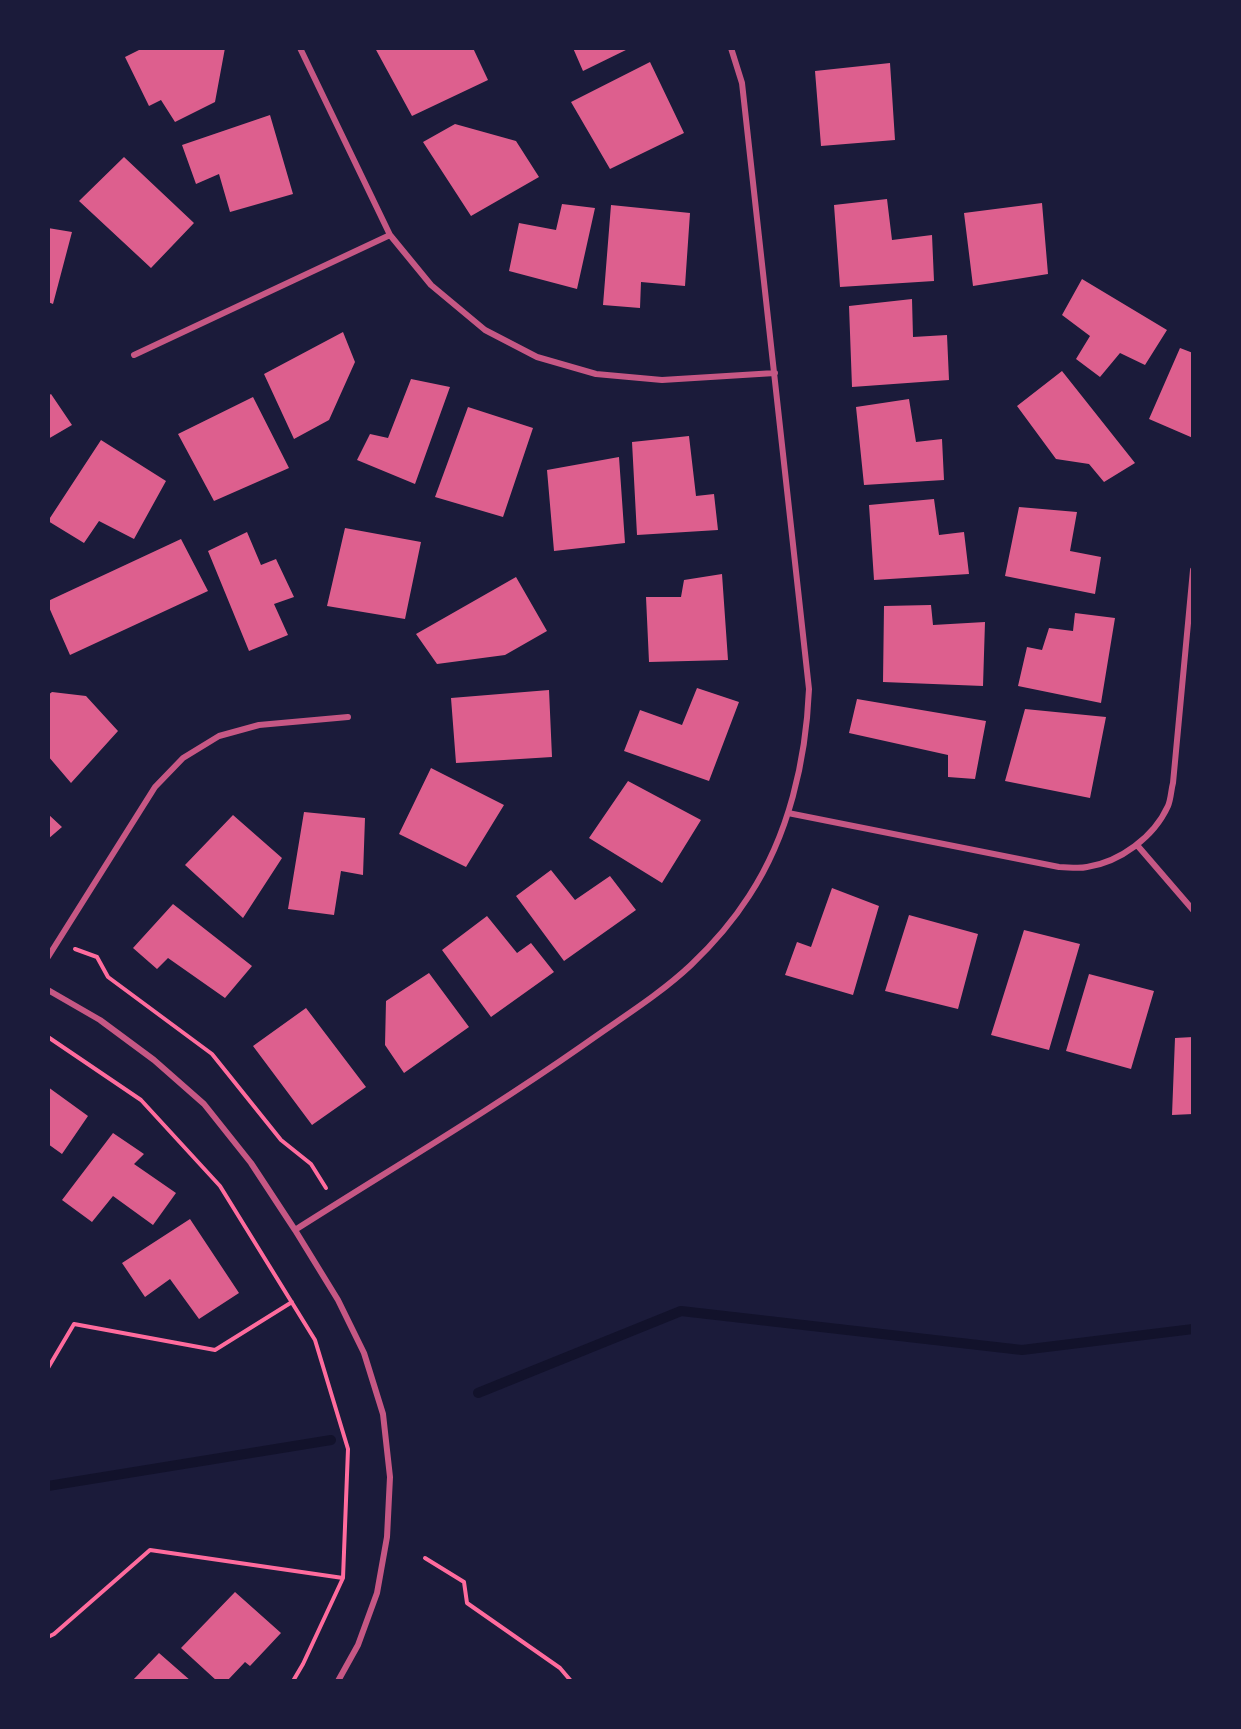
<!DOCTYPE html>
<html>
<head>
<meta charset="utf-8">
<style>
  body { margin:0 }
  #map { position:relative; width:1241px; height:1729px; overflow:hidden; background:#1b1b3a; font-family:Mulish,sans-serif }
  canvas { display:block }
  .frame { position:absolute; inset:0; border:50px solid #1b1b3a; pointer-events:none }
</style>
</head>
<body>
<div id="map">
<canvas width="1241" height="1729"></canvas>
<div class="frame"></div>
</div>
<script>
const g = document.querySelector('canvas').getContext('2d');
g.lineJoin = 'round';
function trace(path, color, width, dash) { g.strokeStyle = color; g.lineWidth = width; g.lineCap = dash ? 'butt' : 'round'; g.setLineDash(dash || []); g.stroke(path); }
function fillPath(path, color) { g.fillStyle = color; g.fill(path, 'evenodd'); }
const stream = new Path2D(`
  M478,1393L681,1311L1022,1350L1193,1329
  M48,1486L331,1440`);
const building = new Path2D(`
  M143,48H225L215,102L175,122L161,100L149,106L125,57Z
  M375,48H473L488,80L412,116Z
  M573,48H630L583,71Z
  M650,62L684,133L610,169L571,102Z
  M890,63L895,140L821,146L815,71Z
  M270,115L293,194L230,212L219,174L196,184L182,145Z
  M455,124L516,141L539,177L471,216L423,142Z
  M124,157L194,223L151,268L79,201Z
  M887,199L892,240L932,235L934,281L840,287L834,205Z
  M1042,203L1048,274L973,286L964,213Z
  M562,204L595,208L577,289L509,271L519,223L556,230Z
  M611,205L690,213L685,286L641,282L640,308L603,305Z
  M48,228L72,232L53,304L48,302Z
  M1082,279L1167,330L1145,365L1120,353L1100,377L1076,359L1090,336L1062,315Z
  M912,299L913,337L947,335L949,380L852,387L849,306Z
  M343,332L355,362L329,420L294,439L264,374Z
  M1180,348L1193,353V438L1149,419Z
  M1062,371L1135,463L1104,482L1089,464L1056,459L1017,406Z
  M411,379L450,387L415,484L357,460L370,434L388,438Z
  M51,394L72,425L48,439V396Z
  M253,397L289,468L214,501L178,434Z
  M909,399L916,442L942,439L944,480L864,485L856,407Z
  M468,407L533,428L503,517L435,497Z
  M689,436L696,496L714,494L718,530L637,535L632,442Z
  M101,440L166,481L134,539L99,521L84,543L48,521Z
  M619,457L625,543L554,551L547,470Z
  M934,499L939,535L964,532L969,574L874,580L869,505Z
  M1019,507L1077,512L1070,551L1101,557L1095,594L1005,576Z
  M345,528L421,542L405,619L327,606Z
  M247,532L261,565L276,559L294,597L274,604L288,635L249,651L208,551Z
  M181,539L208,591L70,655L48,605V601Z
  M722,574L728,660L649,662L646,597H681L684,580Z
  M516,577L547,631L505,655L437,664L416,634Z
  M931,605L933,625L985,622L983,686L883,682L884,606Z
  M1075,613L1115,618L1101,703L1018,686L1027,647L1042,650L1049,628L1073,631Z
  M697,688L739,702L709,781L624,751L640,710L682,725Z
  M549,690L552,757L456,763L451,698Z
  M52,692L86,696L118,731L71,783L48,756V695Z
  M857,699L986,721L975,779L948,777V755L849,733Z
  M1025,709L1106,717L1090,798L1005,781Z
  M431,768L504,805L466,867L399,834Z
  M628,781L701,820L662,883L589,838Z
  M304,812L365,818L363,875L341,871L334,915L288,909Z
  M48,814L62,827L48,839Z
  M233,815L282,858L243,918L185,865Z
  M551,870L575,900L610,876L636,910L564,961L516,896Z
  M832,888L879,906L853,995L785,975L797,942L811,947Z
  M173,904L252,966L225,998L168,958L157,969L133,948Z
  M909,915L978,934L958,1009L885,991Z
  M487,916L517,953L531,943L554,972L491,1017L442,950Z
  M1024,930L1080,944L1049,1050L991,1035Z
  M429,973L469,1027L404,1073L385,1045L386,1001Z
  M1089,974L1154,991L1131,1069L1066,1051Z
  M306,1008L366,1087L312,1125L253,1046Z
  M1193,1037V1114L1172,1115L1175,1038Z
  M48,1087L88,1116L62,1154L48,1144Z
  M113,1133L144,1154L134,1164L176,1193L153,1225L113,1196L92,1222L62,1200Z
  M190,1219L239,1293L199,1319L170,1279L145,1297L122,1263Z
  M235,1592L281,1633L250,1666L245,1662L227,1681H217L181,1648Z
  M159,1653L191,1681H132Z`);
const path = new Path2D(`
  M75,949L97,957L108,977L212,1054L281,1140L311,1164L326,1188
  M48,1037L141,1100L220,1186L315,1340L348,1449L343,1578L303,1664L293,1681
  M48,1368L74,1324L215,1350L292,1302
  M425,1558L464,1582L467,1603L560,1668L571,1681
  M48,1637L54,1634L150,1550L343,1578`);
const minor = new Path2D(`
  M300,48L390,235L431,285L485,330L537,357L596,374L662,380L775,373
  M134,355L390,235
  M788,813L1059,867C1068,867 1078,869 1087,867C1120,862 1154,837 1168,806C1171,799 1171,790 1173,783L1193,570
  M1137,845L1193,910
  M48,957L155,787L183,758L219,736L259,725L348,717
  M48,990L100,1020L154,1060L204,1104L251,1163L295,1230L338,1300L364,1353L383,1414L390,1477L387,1537L377,1593L358,1645L338,1681
  M295,1230C391,1169 489,1111 582,1046C618,1020 658,996 691,965C713,944 733,921 749,896C789,835 806,760 809,689L742,83L731,48`);
trace(stream, '#12122b', 10);
fillPath(building, '#dd5f8e');
trace(path, '#ff6b9d', 4);
trace(minor, '#c65784', 6);
</script>
</body>
</html>
